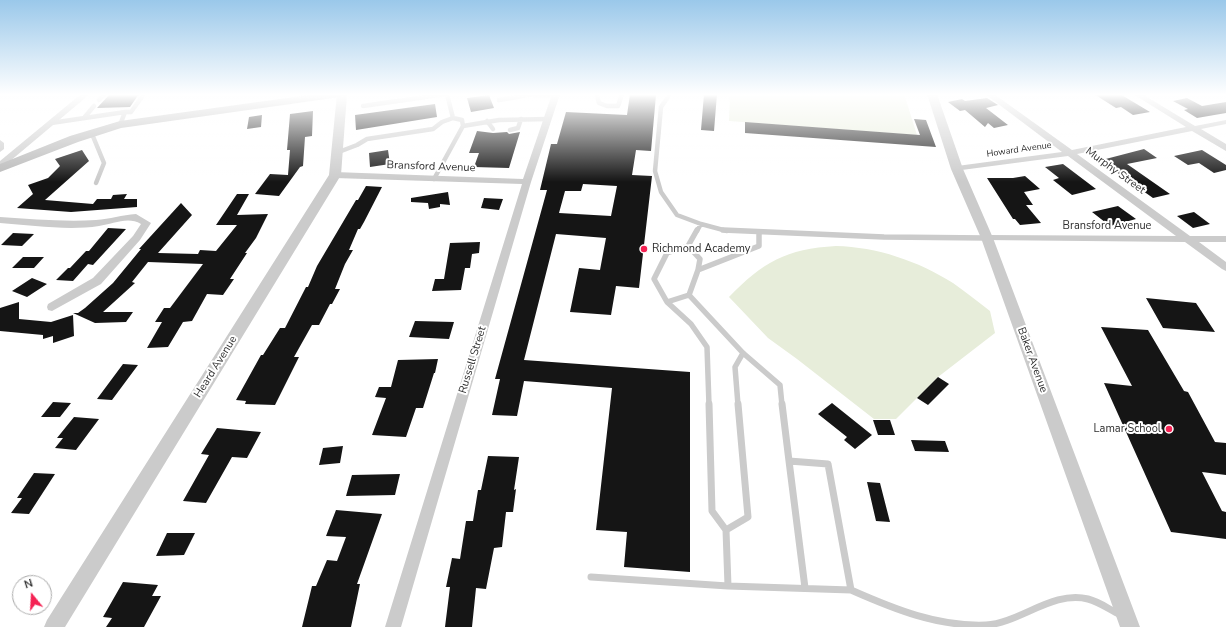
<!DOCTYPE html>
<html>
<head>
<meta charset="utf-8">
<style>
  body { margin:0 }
  #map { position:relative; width:1226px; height:627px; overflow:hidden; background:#fff; font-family:"Nunito Sans",sans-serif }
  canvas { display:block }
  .north { position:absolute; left:12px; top:575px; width:40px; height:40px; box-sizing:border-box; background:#fff; border:1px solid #ababab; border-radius:50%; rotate:342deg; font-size:11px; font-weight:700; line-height:16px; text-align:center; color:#2e2e2e }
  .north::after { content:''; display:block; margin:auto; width:14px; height:18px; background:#f42253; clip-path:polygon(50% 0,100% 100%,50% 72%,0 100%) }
</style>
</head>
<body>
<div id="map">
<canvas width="1226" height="627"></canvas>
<div class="north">N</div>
</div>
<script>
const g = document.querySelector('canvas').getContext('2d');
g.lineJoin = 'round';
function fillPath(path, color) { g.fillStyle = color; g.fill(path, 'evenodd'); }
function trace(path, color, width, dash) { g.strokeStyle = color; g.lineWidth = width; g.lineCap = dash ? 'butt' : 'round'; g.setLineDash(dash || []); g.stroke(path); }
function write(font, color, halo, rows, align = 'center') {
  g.font = font + ' "Nunito Sans",sans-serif'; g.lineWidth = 4; g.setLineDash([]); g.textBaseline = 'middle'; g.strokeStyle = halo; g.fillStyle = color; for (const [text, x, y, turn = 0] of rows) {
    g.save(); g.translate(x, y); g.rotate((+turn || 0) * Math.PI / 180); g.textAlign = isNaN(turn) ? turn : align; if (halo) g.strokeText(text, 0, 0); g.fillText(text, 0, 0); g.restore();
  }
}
const green = new Path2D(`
  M730,94H904L917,135L729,121Z
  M836,246C877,247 918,261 953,283C966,292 978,302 990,311L995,333L938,377L896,419H874L797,359L768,338L729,297C763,262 786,249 836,246Z`);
const building = new Path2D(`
  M139,94L130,107L97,108L109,95Z
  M630,94L656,95L651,151L636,150L632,175L652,176L639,288L616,286L611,315L570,312L579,268L600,270L606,238L556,234L524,360L690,372V572L624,567L627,532L596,530L612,388L524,381L517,416L492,415L500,379H495L547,190H540L551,144H557L566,112L627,115ZM583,184L617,186L611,216L559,213L565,191H581Z
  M704,94H717L714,131L701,130Z
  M1094,94H1120L1150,112L1133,115L1121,107L1116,108Z
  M489,95L494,108L471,112L467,98Z
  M987,98L998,105L986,108L1008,125L994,128L988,123L985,127L965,110L960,111L948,102L962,99L965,101Z
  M1187,98L1202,106L1226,102V113L1197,118L1184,110L1188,109L1173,101Z
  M435,104L437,117L356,130L355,115Z
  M313,111L312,136L305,137L303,166L300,167L279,196L255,194L270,174L288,175L290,150H287L290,114Z
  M262,115L261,127L247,129L249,117Z
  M914,119L926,120L936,147L745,133V122L920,135Z
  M477,131L493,133L507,132L509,134L520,132L509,168L474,167L479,153H469Z
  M1144,149L1157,158L1127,164L1170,194L1153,198L1112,169H1110L1098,161Z
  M82,150L89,161L45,200L93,204L97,199H111L113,195L127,194L124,199H137V207L71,212L17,208L33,194L28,185L48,178L60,166L55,159Z
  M388,150L390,164L370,167L369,153Z
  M1202,150L1226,165V170L1214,173L1199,163L1188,165L1174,156Z
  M1063,164L1096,189L1072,195L1053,180L1059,178L1045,167Z
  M1025,176L1040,189L1024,192L1033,205H1026L1041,223L1020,225L1015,219H1013L987,178H1013Z
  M366,186L382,187L364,222L360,229H358L349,250H353L345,264L335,289H340L332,304H330L319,325H312L294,357H299L275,405L245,404L246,401L236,400L261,355H263L280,328H285L306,287H308L317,266L356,200H358Z
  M448,192L450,205L440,204V207L429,209L428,203L411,202V198Z
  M237,194H249L237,215L268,214L256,238L245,253H247L230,279H234L223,295L207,294L192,321L183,322L168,347L147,348L162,322H155L164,308H170L203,264L148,262L132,282L135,283L103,312H133L126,322L95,323L73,313H78L85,308L113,283L141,249H139L181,203L192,215L158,253L198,254L200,250L216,251L237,225H216Z
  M484,198L503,199L499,210L481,208Z
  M1118,206L1136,219L1110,226L1092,212Z
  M1194,212L1210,224L1193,228L1177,216Z
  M108,228L126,229L93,265L88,264L73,281L56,280L68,268H70L86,251H89Z
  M13,233L34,234L22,246L1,245Z
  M480,242L479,253L472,254L470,268H465L461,290L432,291L435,279H444L450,243Z
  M23,257H44L34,268H12Z
  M32,278L47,284L27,297L12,291Z
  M1146,298L1196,303L1215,332L1163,328Z
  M19,302V319L51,322L73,315L74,336L53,343V336L43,339V335L0,331V308Z
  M415,321L454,322L449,339L409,337Z
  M1101,327L1148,330L1184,391L1188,392L1215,442L1226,443V475L1202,472L1222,511L1226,512V539L1171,532L1104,383L1132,386Z
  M438,359L435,373H434L423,408H416L406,437L372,435L386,398L375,397L379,387H391L398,360Z
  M123,364L138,365L112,400L97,399Z
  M938,377L949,384L928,405L917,398Z
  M53,402L71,403L60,417H41Z
  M832,403L872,435L855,449L844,440L847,437L818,414Z
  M74,417L99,419L76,450L55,448L63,438H57Z
  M873,420H890L895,435H878Z
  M217,428L261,432L247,458L232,457L206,503L183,501L209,455L201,454Z
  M911,440L945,441L949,452L915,451Z
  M343,446L340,463L319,465L323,448Z
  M488,456L519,457L514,490L516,489L513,512H506L502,547L494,548L486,589L476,588L472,627H445L450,587H446L452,558L460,559L466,521H473L478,490H481Z
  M34,473L55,474L29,514L11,513L22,498H17Z
  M400,474L395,495L346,496L352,475Z
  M867,482L880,483L890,522L876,521Z
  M336,510L382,514L357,584H360L351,627H302L312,586H316L327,560L337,561L346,537L326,536Z
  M167,533H195L184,555L156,556Z
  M123,582L158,585L152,596H161L144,627H106L112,618L103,617Z`);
const serviceFar2 = new Path2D(`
  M447,94L453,118
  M597,94L599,103L607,106H618L622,94
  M670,94L661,107L655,171L661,192L677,215L701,224L727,231
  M535,95H556
  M99,100L105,94
  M499,100L534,94
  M363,106L446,94
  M125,112H131L144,94
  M84,118L94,106
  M487,121L493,129
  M51,123L125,112L120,125
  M510,130L518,128L521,119
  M92,134L104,163L96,183
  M336,153L357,145L367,139L433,129L442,122L453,118L462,120L463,126L499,120L548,119
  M434,179L463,126
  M697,231L701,224`);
const serviceFar1 = new Path2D(`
  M697,230L688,246L667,253L654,279L667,302L691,324L707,347L709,405
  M723,230L884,237L987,238
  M688,246L700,259L698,270L689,295
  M698,270L759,246V232
  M689,295L743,353L780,385L782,405
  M667,302L689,295
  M738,405L735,367L743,353`);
const service = new Path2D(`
  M789,461L805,588
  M726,530L748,517L738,404
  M591,577L728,586L726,530L712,511L709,404
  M728,586L851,590L828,464L789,461L782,404
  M851,590C894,609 938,627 986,625C1020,623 1053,590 1088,599C1100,602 1110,610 1121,615`);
const minor = new Path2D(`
  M81,94H90L3,167L0,168V161Z
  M552,94H560L531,182L401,627H385L522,184L335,178L331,175L335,172L523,179Z
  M985,94H994L1072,150L1186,127L1133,94H1142L1195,126L1226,120V124L1201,129L1226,144V151L1192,131L1077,154L1190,236H1226V242H1199L1226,262V271L1222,269L1185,242L984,240L982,238L987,235L1176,236L1068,156L954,171L953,169L957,166L1062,152Z
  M0,140L4,143V149L0,152Z
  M136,214L151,223L140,240L101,284L52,311L48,310L47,307L48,304L93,278L133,236L141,224C128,216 113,224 99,226C67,231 32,225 0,223V217C32,219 64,222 96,220C110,219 122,215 136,214Z`);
const tertiary = new Path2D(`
  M337,94H347L341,175L65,627H44L47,620L329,175Z
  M927,94H937L963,169L993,238L1140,627H1120L981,238L951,169Z`);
const secondary = new Path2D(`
  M316,94H346L340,97L121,128L78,142L0,172V164L70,136L120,121Z`);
const markers = [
  [644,249,4,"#f42253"],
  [1169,429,4,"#f42253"]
];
const farStreetnames = [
  ["Howard Avenue",1019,150,-8]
];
const streetNames = [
  ["Bransford Avenue",431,167,2],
  ["Murphy Street",1115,171,36],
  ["Bransford Avenue",1107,226],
  ["Russell Street",473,360,-73],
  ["Baker Avenue",1032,360,70],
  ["Heard Avenue",216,367,-58]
];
const poiNames = [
  ["Richmond Academy",652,249],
  ["Lamar School",1161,429,"right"]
];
fillPath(green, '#e7edda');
fillPath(building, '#151515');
trace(serviceFar2, '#cbcbcb', 4.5);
trace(serviceFar1, '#cbcbcb', 5.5);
trace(service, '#cbcbcb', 7);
fillPath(minor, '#cbcbcb');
fillPath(tertiary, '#cbcbcb');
fillPath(secondary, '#b8b8b8');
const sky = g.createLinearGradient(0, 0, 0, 182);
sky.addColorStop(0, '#9ac8ea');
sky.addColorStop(0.52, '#fff');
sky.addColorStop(1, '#ffffff00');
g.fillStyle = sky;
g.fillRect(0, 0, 1226, 182);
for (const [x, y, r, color] of markers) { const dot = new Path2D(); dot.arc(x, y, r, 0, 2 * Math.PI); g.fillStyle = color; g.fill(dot); trace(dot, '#fff', 1.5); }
write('9px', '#2e2e2e', '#fff', farStreetnames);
write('11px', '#2e2e2e', '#fff', streetNames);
write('11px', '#2e2e2e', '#fff', poiNames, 'left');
</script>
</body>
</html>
